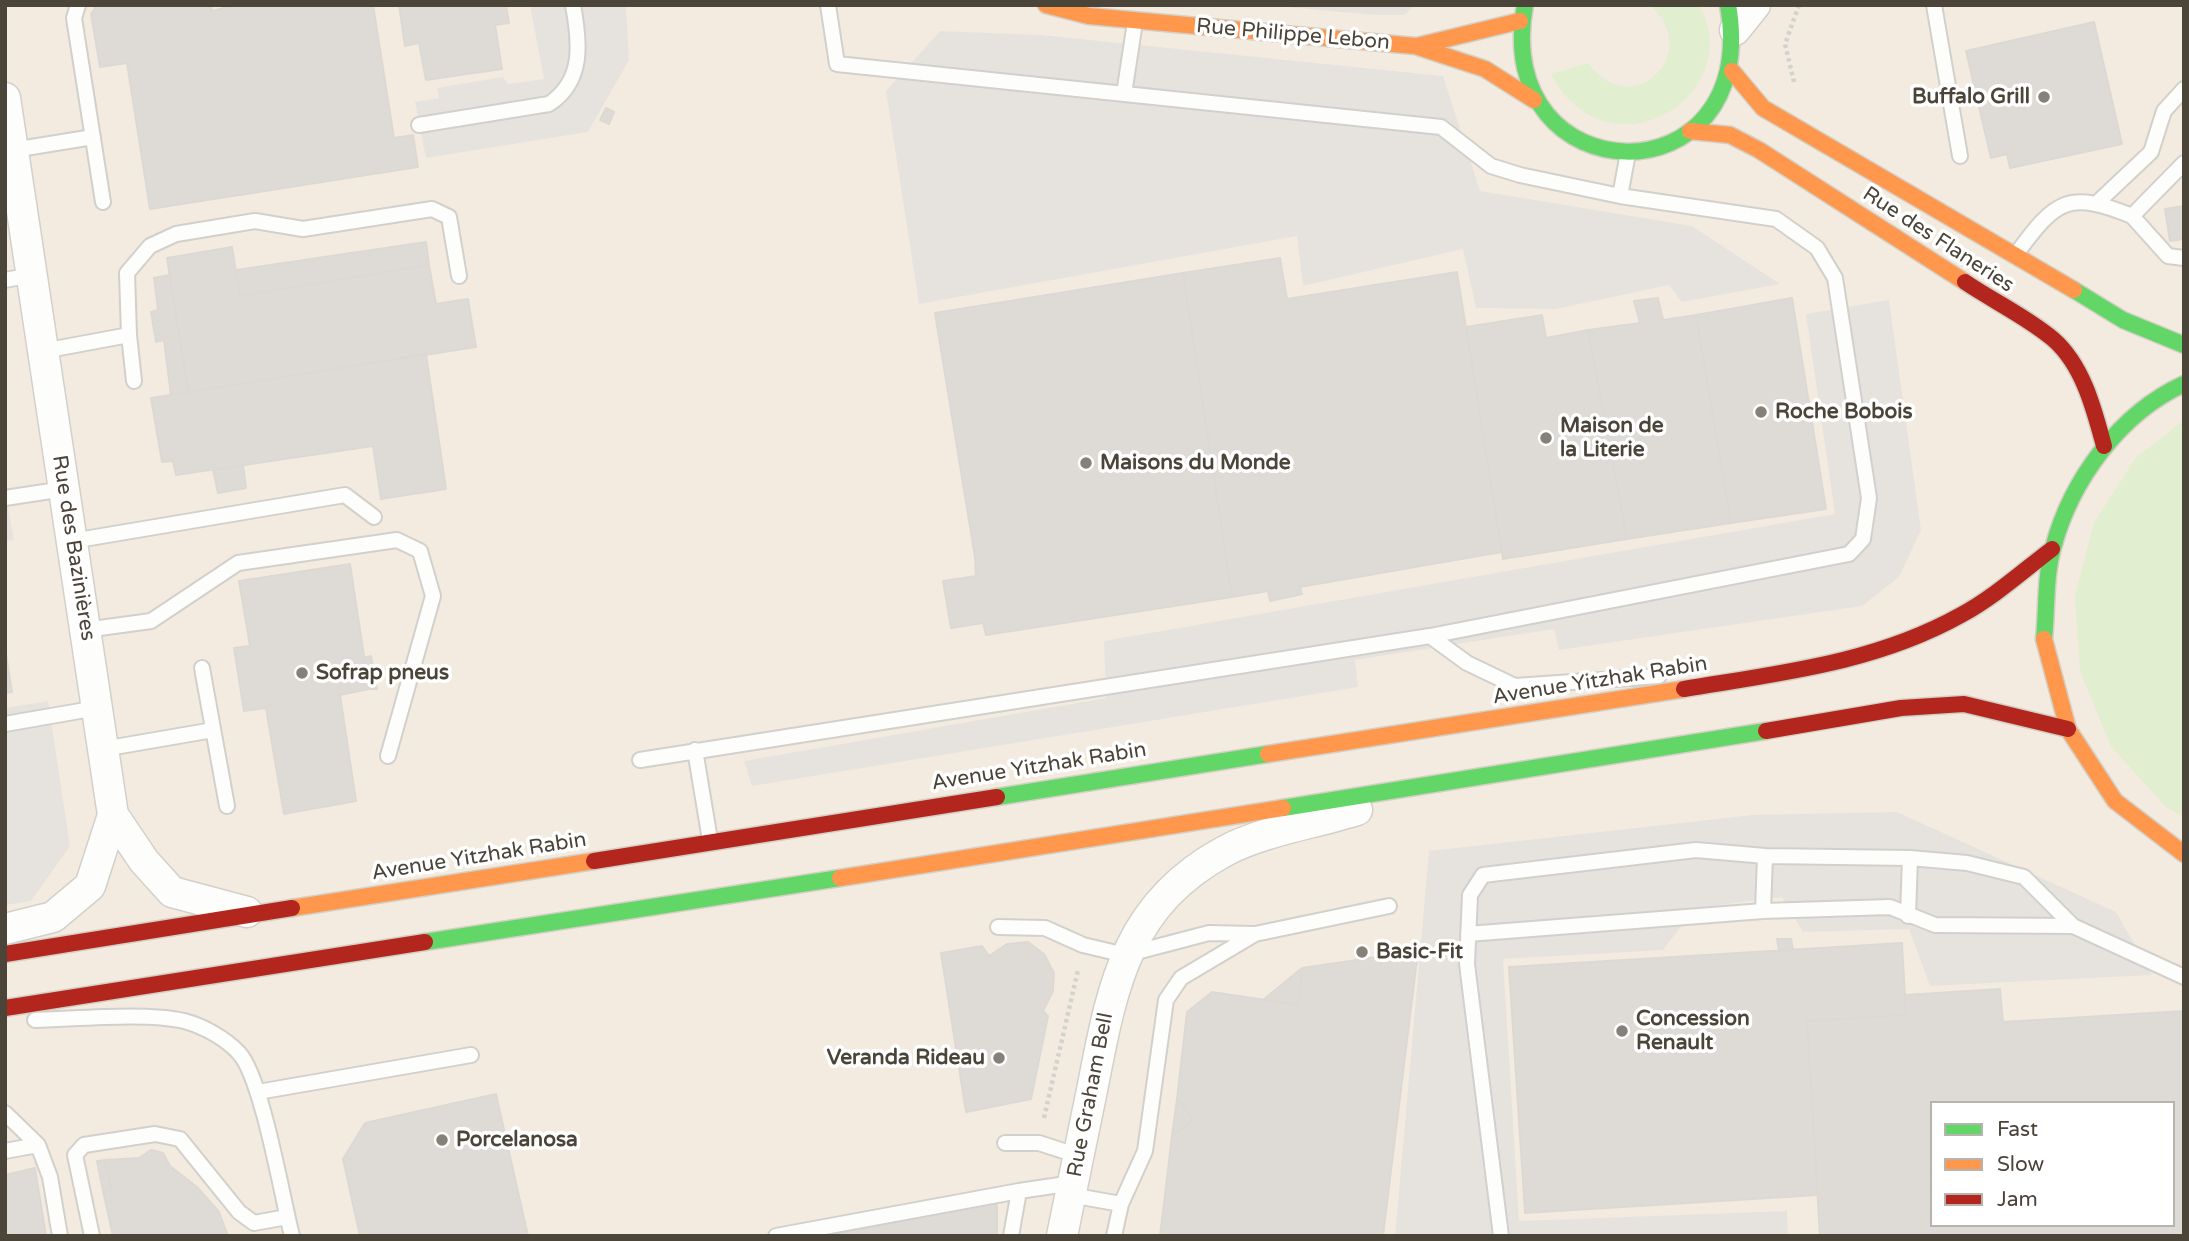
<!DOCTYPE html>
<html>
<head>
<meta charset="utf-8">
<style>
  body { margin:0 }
  #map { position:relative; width:2189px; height:1241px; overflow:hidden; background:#f4f2ee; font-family:"Varela Round",sans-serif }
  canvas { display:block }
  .frame { position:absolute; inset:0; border:7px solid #4b4439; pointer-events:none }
  .legend { position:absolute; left:1930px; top:1101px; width:245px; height:126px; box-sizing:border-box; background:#fff; border:2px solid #b7b4b0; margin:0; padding:9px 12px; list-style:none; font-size:21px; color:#4b4439 }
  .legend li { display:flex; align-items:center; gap:14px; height:35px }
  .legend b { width:35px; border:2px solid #b7b4b0 }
</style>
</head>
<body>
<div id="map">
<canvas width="2189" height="1241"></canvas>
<div class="frame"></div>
<ul class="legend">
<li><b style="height:9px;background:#63d668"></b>Fast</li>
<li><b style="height:9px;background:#ff974d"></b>Slow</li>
<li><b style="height:9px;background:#b3261e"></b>Jam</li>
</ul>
</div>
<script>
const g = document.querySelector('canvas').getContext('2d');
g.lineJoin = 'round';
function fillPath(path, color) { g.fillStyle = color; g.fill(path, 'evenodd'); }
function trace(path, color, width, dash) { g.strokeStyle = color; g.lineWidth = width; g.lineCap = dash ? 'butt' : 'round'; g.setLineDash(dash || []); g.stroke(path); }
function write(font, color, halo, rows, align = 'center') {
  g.font = font + ' "Varela Round",sans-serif'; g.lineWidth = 7; g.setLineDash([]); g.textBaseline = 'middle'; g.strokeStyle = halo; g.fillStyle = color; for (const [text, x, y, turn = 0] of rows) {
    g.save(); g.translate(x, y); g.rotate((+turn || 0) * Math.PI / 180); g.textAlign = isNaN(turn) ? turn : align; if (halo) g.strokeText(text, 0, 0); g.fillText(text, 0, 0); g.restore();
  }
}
const commercial = new Path2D(`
  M5,5H2184V1236H5ZM1932,1103H2173V1225H1932Z`);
const green = new Path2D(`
  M1650,5H1699C1749,96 1608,182 1551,74L1588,63C1631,124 1705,53 1650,5Z
  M2184,420V817L2166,807L2111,746L2080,671L2075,596L2094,523L2135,459Z`);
const parking = new Path2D(`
  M530,5H626L629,60L588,132L426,158L415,102L439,98L437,88L503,77L508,84L544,79Z
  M1265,5H1415L1404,15H1374Z
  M940,31L1041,35L1443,76L1480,191L1692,226L1780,284L1682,302L1669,285L1556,309L1476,308L1463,249L1303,286L1297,236L919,304L886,91Z
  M1889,300L1921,530L1899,577L1862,606L1559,650L1554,629L1355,660L1358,687L752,786L744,761L1106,698L1104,641L1835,514L1806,314Z
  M5,491L14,540L5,541Z
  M48,701L70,846L31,901L5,905V708Z
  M1897,812L2116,912L2152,975L1930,986L1909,929L1803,932L1782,897L1695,908L1663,950L1503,959L1519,1221L1787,1211L1788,1236H1395L1429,851L1752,815Z`);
const building = new Path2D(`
  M97,5H211L212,11L236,5H373L394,138L413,135L418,167L150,209L127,63L100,67L91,14Z
  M399,5H506L509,23L495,25L502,69L426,80L419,43L405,46Z
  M2094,22L2122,144L2010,168L2007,154L1991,158L1966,51Z
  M606,108L614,112L609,124L600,120Z
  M2184,206V239L2170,241L2165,209Z
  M426,242L429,265L240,296L236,270Z
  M232,247L240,296L429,265L436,304L468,299L476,347L188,392L167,258Z
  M1280,258L1287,299L1457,272L1502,552L1300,587L1302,594L1270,601L1268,591L1232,597L1183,273Z
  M1183,273L1232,597L986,635L983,623L951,628L943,581L976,576L975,557L935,313Z
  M170,275L188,392L171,395L164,340L156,342L151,312L158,310L154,278Z
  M1658,298L1663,320L1696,315L1731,523L1627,539L1588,330L1640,323L1634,301Z
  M1792,298L1826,509L1731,523L1696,315Z
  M1542,315L1546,338L1588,330L1627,539L1503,559L1466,327Z
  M426,354L446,489L381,499L373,446L176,475L173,461L162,462L151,398Z
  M243,465L246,488L218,493L213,470Z
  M350,564L369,689L340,695L356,801L284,814L266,708L244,711L234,648L250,646L239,581Z
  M5,648L12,692L5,693Z
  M371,656L377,689H369L364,658Z
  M1777,939H1791L1793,950L1779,951Z
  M1028,942L1044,954L1054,973L1053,991L1043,1011L1048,1016L1031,1099L966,1112L941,953L982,946L989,956L1007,944Z
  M1902,943L1906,1015L1807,1021L1818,1195L1525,1213L1509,967Z
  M1418,951L1383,1236H1160L1172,1136L1193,1120L1177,1099L1187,1012L1212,992L1299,1005L1302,968Z
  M1302,968L1299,1005L1263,1000Z
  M2000,989L2003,1022L2184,1011V1236H1820L1807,1021L1906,1015L1905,995ZM1932,1103H2173V1225H1932Z
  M496,1094L528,1236H360L343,1159L365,1123Z
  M1177,1099L1193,1120L1172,1136Z
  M151,1150L163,1153L170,1166L197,1187L219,1212L228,1236H113L103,1191L111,1189L105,1160L139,1158Z
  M105,1160L111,1189L103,1191L97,1161Z
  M35,1168L46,1236H5V1175Z
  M997,1201V1236H825Z`);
const path = new Path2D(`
  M1794,82L1785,44L1799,5
  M1044,1118L1078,970`);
const lane = new Path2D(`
  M78,5L74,18L103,202
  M1934,5L1960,156
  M1124,94L1135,22
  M419,125L549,104C584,81 580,43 573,5
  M13,150L93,137
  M2184,163L2132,216L2168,256L2184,258
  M1620,196L1628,153
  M2098,202L2151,152L2164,111L2184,89
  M2017,253C2056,200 2068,190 2132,216
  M5,280L32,275
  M43,351L129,335
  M134,381L129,335L127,273L150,246L176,234L255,221L303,229L432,209L449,217L459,276
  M5,498L64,489
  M72,541L345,495L374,517
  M85,630L151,621L238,563L397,540L420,551L433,596L388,756
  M1430,636L1467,663L1515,686L1659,676
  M202,668L227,806
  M5,724L97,708
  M103,749L213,730
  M695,750L710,840
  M640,760L1430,636L1849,554L1863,539L1869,498L1835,278L1817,248L1776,219L1620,196L1520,175L1491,166L1441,127L837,64L828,5
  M1908,916L1910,858
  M2073,926L2184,977
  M998,927L1045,928L1083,945L1125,955L1209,933L1254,934
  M1468,934L1763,911
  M35,1020C76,1019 146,1012 184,1021C203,1026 225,1038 239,1053C262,1078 282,1197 292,1236
  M258,1092L471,1055
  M5,1113L38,1145L5,1151
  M1005,1143H1039L1079,1156
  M38,1145L50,1177L60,1236
  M1070,1195L1121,1204
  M92,1236L75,1155L84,1145L155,1134L180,1139L239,1212L254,1223L287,1217
  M776,1236L1019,1191
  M1011,1236L1019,1191L1073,1183
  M1114,1236L1121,1204L1145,1151L1166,1000L1181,978L1255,934L1389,906
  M1501,1236L1467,964L1470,895L1483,875L1696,850L1765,856L1910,858L1967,863L2024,877L2073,926L1935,925L1890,907L1763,911L1765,856`);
const street = new Path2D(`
  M1735,30L1755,5
  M5,98L113,815L144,861L172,892L247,912
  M5,929L53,917L90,886L113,815
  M1062,1236C1072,1187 1082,1139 1092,1090C1112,988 1125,905 1225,851C1262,831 1316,823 1357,810`);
const fast = new Path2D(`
  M1525,5C1490,197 1763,204 1728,5
  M2074,290L2123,320L2184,345
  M2044,639C2047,610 2045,576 2053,548C2071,480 2120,413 2184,384
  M997,797L1268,754
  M1283,808L1766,731
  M425,942L840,878`);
const slow = new Path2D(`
  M1046,5L1089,16L1415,46L1485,69L1534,100
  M1417,46L1520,21
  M1732,71L1763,108L2074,290
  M1690,131L1730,135L1759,150L1965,282
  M2044,639L2068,729L2115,801L2184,854
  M1268,754L1684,689
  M840,878L1283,808
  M292,908L594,861`);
const jam = new Path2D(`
  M1965,282C1993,301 2027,317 2053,339C2083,365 2094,409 2104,446
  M1684,689C1780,673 1875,663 1961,615C1993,598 2023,571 2052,549
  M1766,731L1901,708L1964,704L2068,729
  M594,861L997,797
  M5,954L292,908
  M5,1008L425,942`);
const markers = [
  [2044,97,7,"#868178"],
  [1761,412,7,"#868178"],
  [1546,438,7,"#868178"],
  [1086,463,7,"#868178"],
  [302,673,7,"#868178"],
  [1362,952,7,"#868178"],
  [1622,1031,7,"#868178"],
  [999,1058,7,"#868178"],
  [442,1140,7,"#868178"]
];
const streetNames = [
  ["Rue Philippe Lebon",1293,35,5],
  ["Rue des Flaneries",1938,240,33],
  ["Rue des Bazinières",73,548,81],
  ["Avenue Yitzhak Rabin",1600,681,-9],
  ["Avenue Yitzhak Rabin",1039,767,-9],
  ["Avenue Yitzhak Rabin",479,857,-9],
  ["Rue Graham Bell",1091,1095,-79]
];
const poiNames = [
  ["Buffalo Grill",2030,97,"right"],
  ["Roche Bobois",1775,412],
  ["Maison de",1560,426],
  ["la Literie",1560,450],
  ["Maisons du Monde",1100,463],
  ["Sofrap pneus",316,673],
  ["Basic-Fit",1376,952],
  ["Concession",1636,1019],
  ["Renault",1636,1043],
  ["Veranda Rideau",985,1058,"right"],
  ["Porcelanosa",456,1140]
];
fillPath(commercial, '#f3ebdf');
fillPath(green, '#e1eecf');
fillPath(parking, '#e6e3df');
fillPath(building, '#dedbd6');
trace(building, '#dcd9d4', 2);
trace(lane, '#d2d0cb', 18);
trace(street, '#d2d0cb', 33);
trace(fast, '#d3cfc5', 19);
trace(slow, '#d3cfc5', 19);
trace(jam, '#d3cfc5', 19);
trace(path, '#d3d2cc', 4.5, [3.5, 3.5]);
trace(lane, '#fdfdfc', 14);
trace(street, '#fdfdfc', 30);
trace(fast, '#63d668', 16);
trace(slow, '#ff974d', 16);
trace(jam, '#b3261e', 16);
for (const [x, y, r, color] of markers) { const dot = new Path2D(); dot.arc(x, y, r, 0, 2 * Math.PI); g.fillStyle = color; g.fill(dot); trace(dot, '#fff', 2.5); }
write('21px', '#4b4439', '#fff', streetNames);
write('bold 21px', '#4b4439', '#fff', poiNames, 'left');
</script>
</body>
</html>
